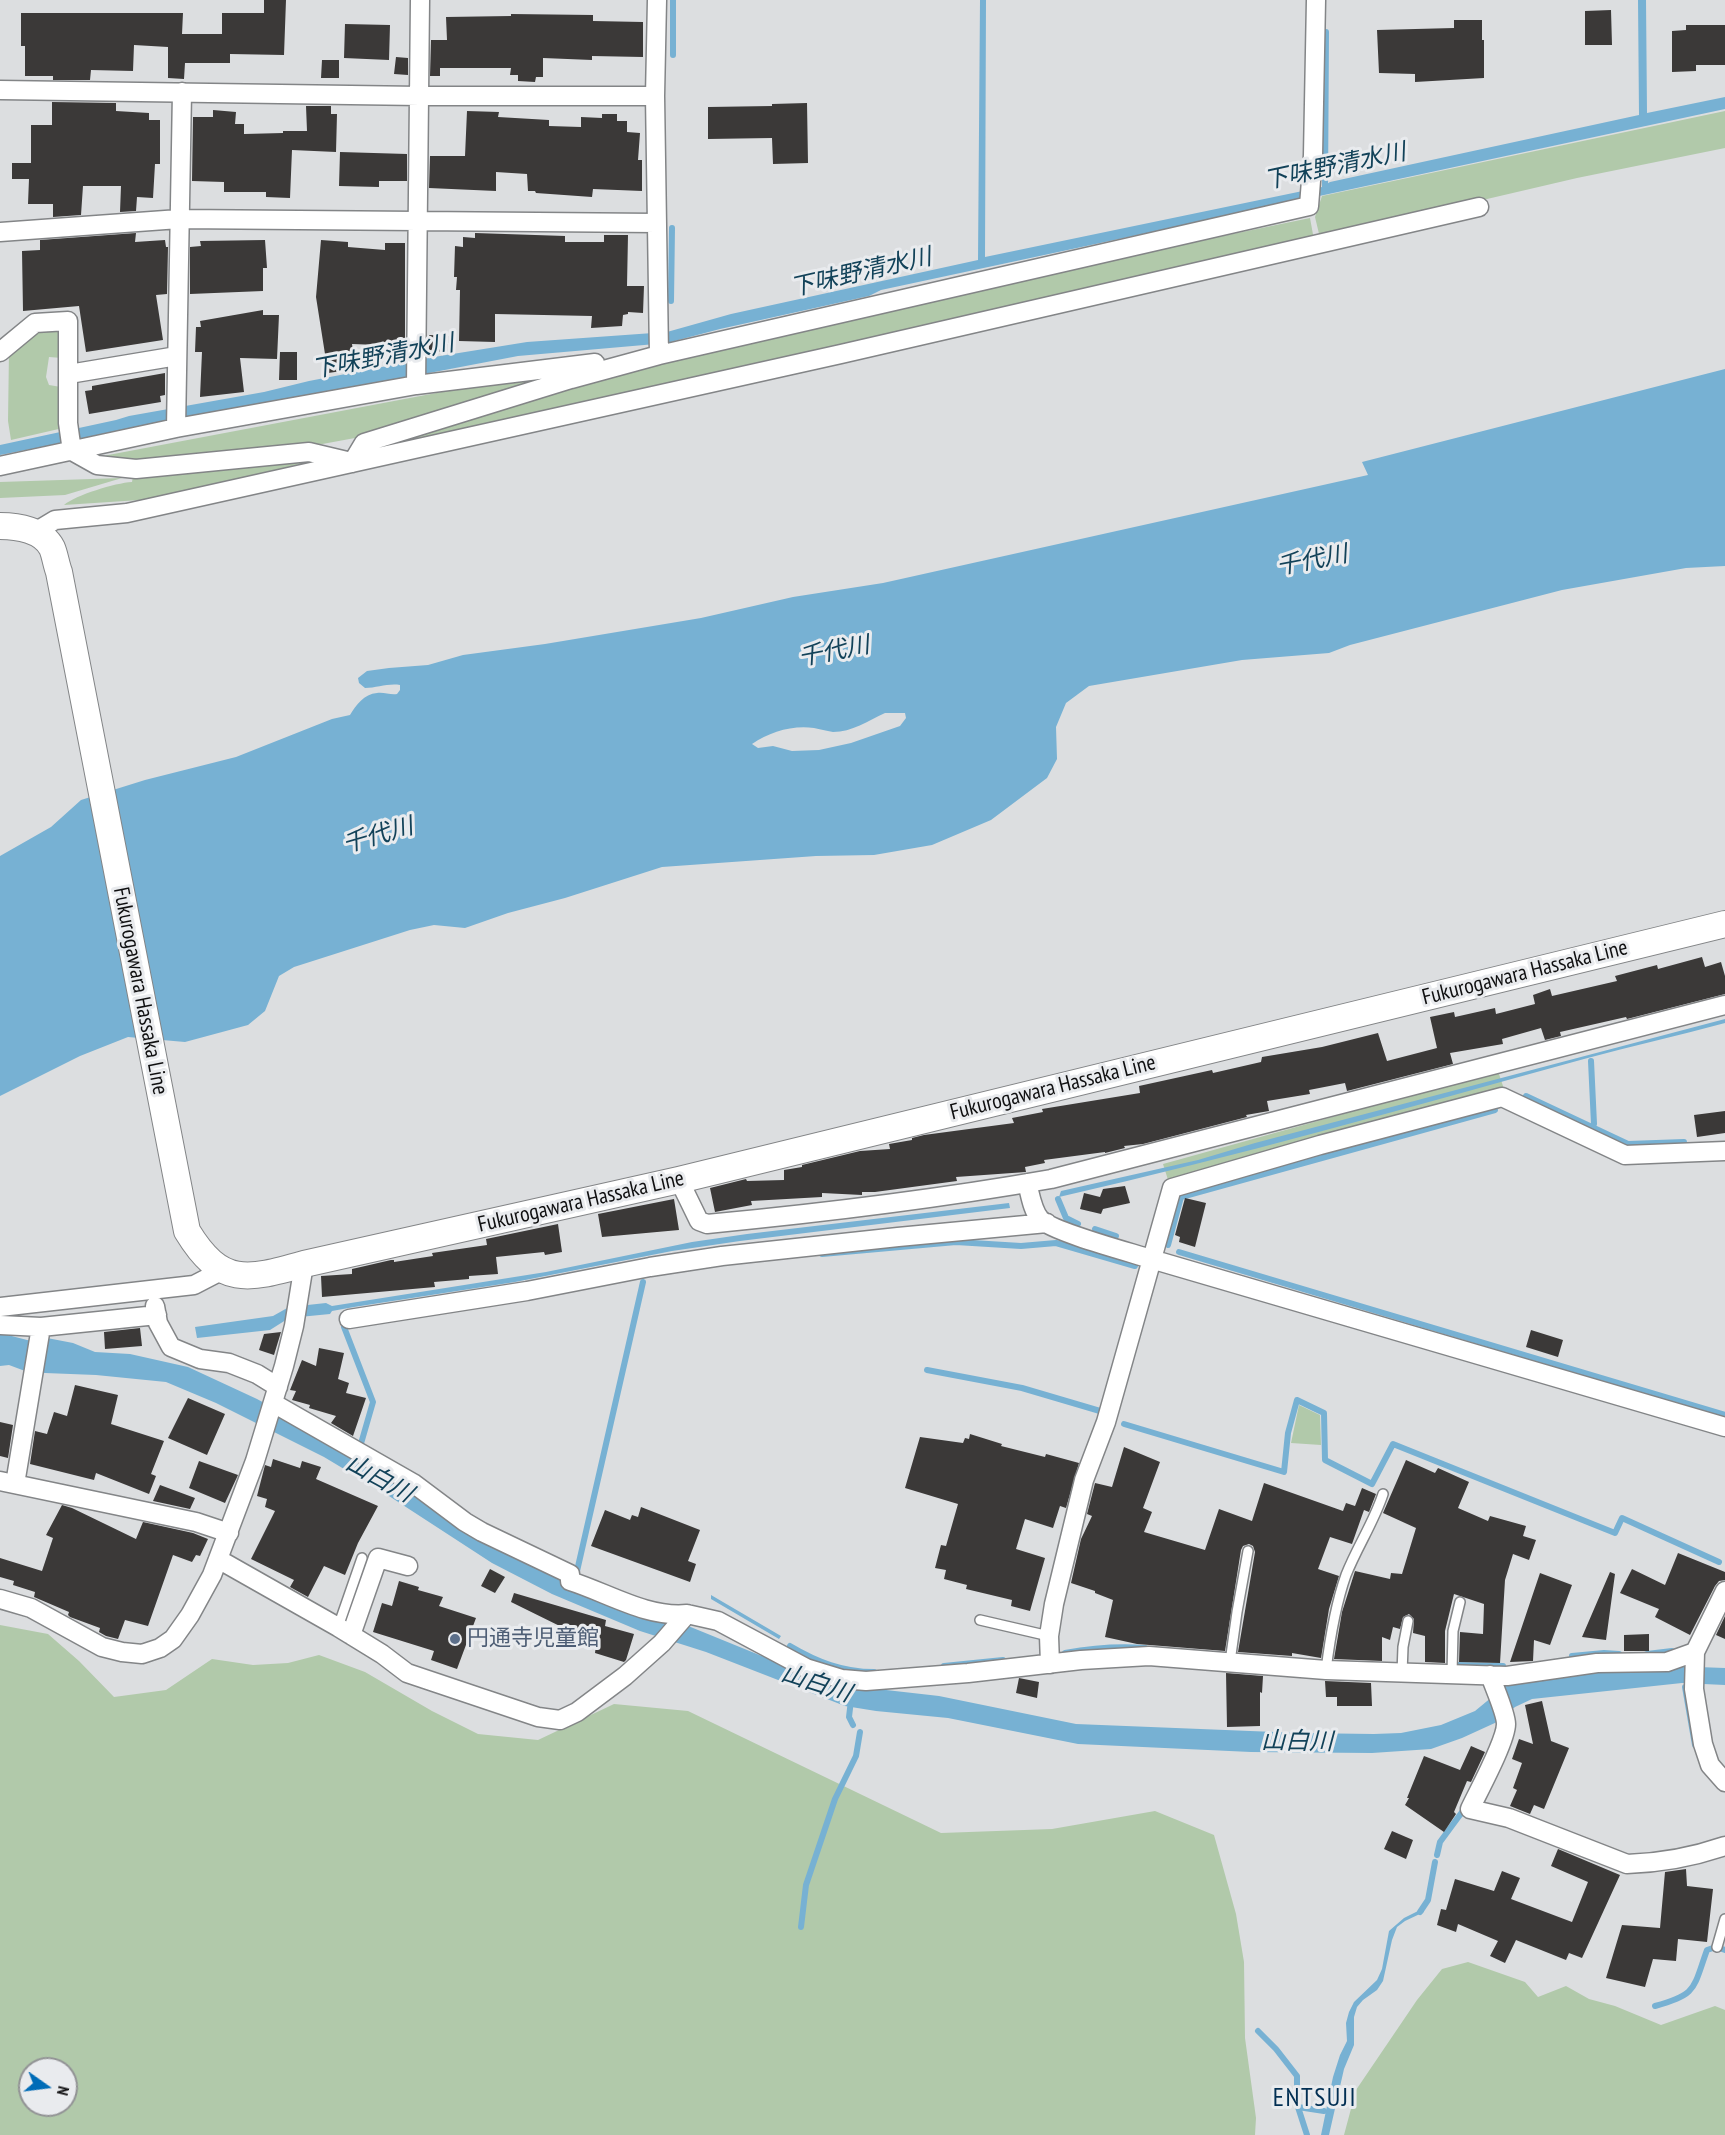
<!DOCTYPE html>
<html>
<head>
<meta charset="utf-8">
<style>
  body { margin:0 }
  #map { position:relative; width:1725px; height:2135px; overflow:hidden; background:#dcdee0; font-family:"PT Sans Narrow",sans-serif }
  canvas { display:block }
  .north { position:absolute; left:18px; top:2057px; width:60px; height:60px; box-sizing:border-box; background:#e9ebee; border:2px solid #929395; border-radius:50%; rotate:104deg; font-size:16px; font-weight:700; line-height:24px; text-align:center; color:#0f0f10 }
  .north::after { content:''; display:block; margin:auto; width:21px; height:27px; background:#006cb7; clip-path:polygon(50% 0,100% 100%,50% 72%,0 100%) }
</style>
</head>
<body>
<div id="map">
<canvas width="1725" height="2135"></canvas>
<div class="north">N</div>
</div>
<script>
const g = document.querySelector('canvas').getContext('2d');
g.lineJoin = 'round';
function fillPath(path, color) { g.fillStyle = color; g.fill(path, 'evenodd'); }
function trace(path, color, width, dash) { g.strokeStyle = color; g.lineWidth = width; g.lineCap = dash ? 'butt' : 'round'; g.setLineDash(dash || []); g.stroke(path); }
function write(font, color, halo, rows, align = 'center') {
  g.font = font + ' "PT Sans Narrow","Noto Sans JP",sans-serif'; g.lineWidth = 6; g.setLineDash([]); g.textBaseline = 'middle'; g.strokeStyle = halo; g.fillStyle = color; for (const [text, x, y, turn = 0] of rows) {
    g.save(); g.translate(x, y); g.rotate((+turn || 0) * Math.PI / 180); g.textAlign = isNaN(turn) ? turn : align; if (halo) g.strokeText(text, 0, 0); g.fillText(text, 0, 0); g.restore();
  }
}
const green = new Path2D(`
  M1725,111V148L1577,178L1320,238L1315,217L1322,196Z
  M1310,218L1314,240L371,451L586,380L1170,247Z
  M34,328H64L62,358L49,357L46,377L49,385L61,387L63,428L11,440L8,421L9,351Z
  M565,373L355,438L317,445L138,461H106L103,456L468,387Z
  M317,460L155,499L64,505C76,495 115,483 132,482L133,476Z
  M122,478L65,495L0,498V482Z
  M1498,1071L1505,1092L1169,1183L1163,1164Z
  M1299,1405L1320,1415L1321,1445L1291,1443Z
  M0,1625L48,1634L79,1661L114,1697L166,1690L212,1659L253,1665L288,1663L319,1655L365,1672L432,1711L478,1734L538,1740L614,1704L688,1711L941,1833L1052,1829L1155,1811L1214,1835L1236,1914L1244,1962L1245,2038L1256,2118L1255,2135H0ZM30,2069H66V2105H30Z
  M1468,1962L1525,1982L1538,1997L1566,1986L1589,1999L1615,2006L1661,2025L1715,2006L1725,2010V2135H1344L1356,2090L1417,2000L1442,1969Z`);
const water = new Path2D(`
  M980,0H986L985,257L1322,187L1330,182L1639,115L1638,0H1646L1647,113L1725,97V109L881,290L869,296L720,329L667,343L518,356L0,455V445L116,420L129,416L264,392L309,381L434,357L527,342L667,332L731,314L978,260Z
  M1725,369V566L1686,568L1562,590L1350,645L1329,653L1242,660L1089,686L1066,703L1056,727L1057,759L1047,778L991,820L932,845L874,855L816,856L662,867L565,898L508,913L465,928L434,925L410,930L294,967L279,976L265,1011L248,1025L185,1042L128,1037L80,1056L0,1096V856L51,827L81,800L145,780L236,757L332,719L350,715C356,705 364,694 377,693C384,692 390,695 397,694L400,690V685C388,683 377,688 365,688L359,683L358,678L367,671L389,668L428,665L463,655L545,644L701,618L793,597L883,583L1368,475L1362,462ZM885,713H905L906,718L900,726L851,743L819,750L792,751L773,746L758,748L752,744C770,732 792,725 814,728C820,729 826,731 833,732C852,732 868,721 885,713Z
  M1725,1019V1023C1678,1036 1631,1046 1584,1059C1410,1107 1235,1157 1059,1197L1061,1191L1198,1160L1255,1143Z
  M1009,1203L1010,1208L740,1241L672,1251L515,1282L354,1307L332,1311L330,1314L289,1318L270,1330L197,1338L195,1327L273,1316L289,1307L326,1303L332,1306L546,1272L692,1242L747,1234Z
  M0,1333L31,1341L47,1338L73,1343L95,1352L130,1354L188,1367L257,1399L344,1447L467,1528L671,1619L806,1674L842,1685L939,1696L1076,1724L1300,1733L1374,1734L1401,1733L1441,1725L1475,1711L1492,1697L1503,1685L1545,1677L1670,1666L1725,1668V1685L1682,1683L1532,1699L1515,1707L1497,1722L1462,1738L1431,1749L1372,1753L1251,1752L1078,1744L948,1718L876,1711L845,1706L706,1652L640,1631L552,1594L492,1563L389,1496L324,1457L216,1403L166,1382L96,1375L45,1373L25,1371L9,1365L0,1366Z
  M711,1595L781,1636L779,1639L711,1599Z
  M1424,1908V1912L1405,1921L1397,1927L1392,1940L1383,1981L1377,1990L1363,2000L1357,2007L1354,2017V2045L1344,2069L1329,2135H1321L1333,2077L1340,2055L1347,2041L1346,2023L1349,2012L1354,2002L1377,1980L1382,1969L1389,1931L1404,1918Z`);
const stream = new Path2D(`
  M673,55V0
  M1325,189L1326,32
  M671,301L672,228
  M1591,1061L1594,1124
  M1526,1096L1628,1144L1684,1142
  M1058,1199L1066,1218L1078,1224
  M1095,1229L1116,1236
  M1168,1245L1181,1197L1495,1110
  M1179,1252L1725,1415
  M822,1254L956,1242L1021,1246L1056,1243L1135,1266
  M344,1327L373,1402L360,1447
  M927,1370L1022,1388L1100,1411
  M1124,1424L1284,1472L1288,1433L1297,1400L1324,1413L1325,1460L1372,1484L1393,1444L1615,1533L1622,1518L1719,1562
  M577,1571L643,1282
  M790,1646C817,1662 843,1672 874,1672
  M1065,1653C1092,1648 1117,1646 1145,1648
  M1647,1654L1672,1651
  M1572,1656L1604,1653L1619,1654
  M1455,1665L1503,1666
  M944,1666L1003,1660
  M1685,1687L1695,1745
  M851,1700L849,1717L853,1725
  M1437,1855L1440,1842L1465,1808
  M1420,1912L1428,1900L1435,1862
  M801,1927L806,1885L835,1799L856,1756L860,1732
  M1722,1949L1725,1950
  M1655,2006C1697,1995 1693,1989 1707,1950L1713,1948
  M1258,2031L1276,2049L1297,2076V2104L1307,2135
  M1298,2107L1324,2111`);
const building = new Path2D(`
  M264,0H286L284,55L230,54V63H185L184,79L168,78V47L134,45L133,71L91,70L90,80H53V76H25V46H21V13H183L182,34H222V13H264Z
  M1611,10L1612,45H1585V11Z
  M511,14L593,15V21L643,22V57L592,56V60L543,58V77H536L535,82L518,81V75H510L511,68H440V76H430L431,40H447L446,17L511,16Z
  M1454,20H1482V40H1484V78L1415,82V74L1379,73L1377,30L1454,28Z
  M345,24L390,25L389,60L344,58Z
  M1686,25H1725V65H1696V71L1672,72V31L1686,30Z
  M396,57L408,58V75L394,74Z
  M322,60H339V78H321Z
  M52,102L116,103V111L149,113V120H160V164H155L153,198L137,197L136,211L120,212L121,186H83L81,215L53,217V204H28L29,179H12V163H31V125H52Z
  M807,103L808,163L773,164L772,138L708,139V107L772,106V104Z
  M306,106H331V114H337L336,152L292,150L290,198L266,197V192H224V182L192,181L193,117H213V110L236,112L235,124H244V134L283,133V131H307Z
  M467,111L499,112L498,117L549,120V126L581,127V117L602,118V114H617V121H627V132L640,133L638,160H642V191L593,189L592,197L536,193L535,191H528L527,174L496,172V191L429,188L430,156H465Z
  M340,152L407,154V181H379V187L339,186Z
  M136,233L135,242L165,240L166,247H168L167,294L156,295L163,340L86,352L79,306L23,311L22,251L40,250V240Z
  M475,233L565,236V242H604V235H628L627,286H644L643,313L628,312V314L623,315L622,326L591,328L592,316L495,314V342L459,341L460,290H456L457,277H454L455,246L463,247V237L475,238Z
  M265,240L267,268H263V291L190,294V247L201,246L200,241Z
  M321,240L348,242V247L385,250V243H405V346L352,344L356,369L328,373L316,297Z
  M263,310V315H279L277,359L240,358L244,392L200,397L202,352H195L196,327H201L200,321Z
  M429,335L450,336V352L429,351Z
  M280,352H297V380H279Z
  M165,373V395L160,396L161,402L89,414L85,391L92,390V386Z
  M1702,957L1705,967L1721,962L1725,976V994L1627,1019L1626,1017L1560,1032L1561,1036L1545,1040L1541,1028L1502,1039L1503,1044L1450,1053L1453,1064L1347,1091L1345,1083L1309,1090L1310,1094L1267,1101L1269,1111L1246,1115L1247,1117L1143,1144L1124,1146L1125,1148L1105,1153V1152L1044,1160L1045,1163L1025,1167L1026,1172L956,1177L957,1181L875,1192H862V1195L822,1193V1197L751,1201L752,1205L715,1212L710,1188L746,1179L747,1181L784,1180V1170L802,1167V1165L860,1151L890,1149L889,1144L912,1140V1138L924,1135L1014,1123L1012,1118L1043,1112L1042,1109L1140,1093L1139,1086L1212,1070L1213,1073L1261,1062L1262,1057L1322,1047L1378,1033L1387,1061L1437,1048L1430,1017L1454,1012L1455,1017L1495,1008L1496,1014L1535,1004L1533,995L1550,989L1552,996L1617,981L1615,976L1657,965L1658,969Z
  M1725,1111V1133L1697,1137L1694,1115Z
  M1125,1186L1130,1203L1103,1209L1101,1214L1080,1209L1084,1193L1100,1197L1103,1189Z
  M1185,1198L1206,1203L1195,1247L1179,1242L1180,1237L1175,1235Z
  M674,1199L679,1230L602,1237L598,1214Z
  M558,1224L562,1252L545,1255L544,1252L496,1257L498,1274L469,1276V1279L434,1282L435,1287L322,1297L321,1276L352,1274V1269L391,1260H394V1262L433,1256L432,1253L487,1245L486,1239Z
  M140,1328L142,1346L105,1349L104,1332Z
  M1531,1330L1563,1340L1558,1357L1526,1347Z
  M281,1332L274,1355L259,1350L264,1334Z
  M319,1348L344,1353L338,1379L349,1383L346,1393L366,1398L353,1436L331,1423L336,1416L309,1408L310,1405L292,1400L296,1391L290,1390L302,1360L316,1366Z
  M75,1385L118,1395L111,1424L164,1441L151,1474L156,1476L149,1494L96,1473L94,1480L30,1464L35,1431L47,1434L54,1412L67,1416Z
  M188,1398L225,1414L207,1455L168,1438Z
  M0,1422L13,1425L8,1458L0,1456Z
  M970,1434L1002,1444L1001,1446L1045,1457L1046,1454L1079,1463L1066,1508L1060,1506L1053,1528L1025,1519L1016,1549L1045,1558L1030,1611L1011,1606L1012,1600L966,1589L967,1585L944,1579L946,1570L935,1568L941,1545L946,1546L958,1504L905,1488L920,1437L963,1443L965,1438L969,1439Z
  M1124,1447L1160,1462L1143,1508L1152,1512L1144,1532L1205,1550L1219,1509L1252,1521L1264,1483L1343,1511L1346,1503L1355,1506L1362,1488L1376,1494L1369,1512L1364,1510L1352,1544L1330,1537L1318,1569L1339,1576L1329,1609L1321,1658L1292,1653V1656L1238,1652L1255,1552L1253,1546L1249,1544L1243,1546L1241,1550L1225,1651L1137,1644L1105,1637L1113,1600L1095,1593V1591L1071,1583L1081,1539L1092,1516L1087,1514L1095,1483L1112,1487Z
  M273,1459L300,1468L302,1461L321,1467L316,1479L378,1506L358,1543L345,1575L324,1566L308,1597L290,1587L294,1580L251,1559L275,1511L265,1507L267,1499L257,1496L265,1465L271,1467Z
  M1406,1460L1435,1473L1438,1468L1469,1482L1458,1508L1488,1521L1490,1516L1526,1526L1523,1536L1536,1540L1529,1560L1513,1554L1505,1580L1500,1663L1459,1662L1460,1632L1483,1634L1484,1604L1454,1594L1445,1631V1663L1425,1662V1636L1413,1633L1414,1619L1409,1614L1403,1617L1400,1629L1393,1627L1390,1640L1382,1637V1661L1334,1659L1342,1612L1355,1571L1390,1579L1391,1573L1402,1574L1416,1528L1383,1513Z
  M199,1461L238,1475L225,1503L189,1488Z
  M160,1485L195,1498L190,1509L153,1501Z
  M62,1505L72,1508L136,1539L143,1522L193,1533L208,1539L200,1556L196,1555L192,1562L173,1555L148,1626L125,1620L118,1639L106,1636L99,1632L100,1628L70,1617L68,1615L69,1612L34,1597L35,1592L13,1585L14,1581L0,1577V1558L42,1571L53,1538L46,1535Z
  M641,1507L700,1530L688,1561L696,1564L690,1582L591,1546L605,1510L630,1520L632,1515L638,1517Z
  M1678,1553L1725,1572V1580L1719,1581L1715,1586L1690,1635L1655,1617L1659,1609L1620,1593L1632,1569L1665,1585Z
  M490,1569L505,1577L495,1593L481,1586Z
  M1610,1572L1615,1574L1606,1640L1582,1637Z
  M1540,1573L1572,1585L1550,1645L1534,1640L1533,1661L1510,1662Z
  M399,1581L419,1587L418,1590L443,1597L439,1606L476,1618L457,1669L431,1660L434,1651L373,1632L382,1603L392,1606Z
  M514,1593L606,1620L605,1626L634,1634L626,1660L624,1662L595,1653L596,1645L581,1640L582,1637L511,1602Z
  M1725,1616V1639L1716,1635Z
  M1649,1634V1651H1624V1635Z
  M1226,1673L1263,1676L1262,1693L1260,1692V1726L1227,1727Z
  M1019,1678L1039,1682L1037,1698L1016,1693Z
  M1325,1681L1371,1683L1372,1706H1337V1697H1326Z
  M1542,1701L1551,1741L1569,1748L1544,1809L1534,1805L1530,1814L1510,1806L1517,1790L1513,1788L1522,1763L1512,1759L1519,1739L1533,1744L1525,1705Z
  M1471,1746L1485,1752L1471,1782L1467,1781L1454,1812L1456,1814L1444,1832L1405,1805L1409,1798H1407L1424,1756L1460,1770Z
  M1392,1831L1413,1840L1406,1859L1384,1849Z
  M1558,1849L1620,1875L1582,1958L1569,1953L1566,1960L1516,1940L1505,1963L1490,1956L1498,1941L1458,1924L1456,1932L1437,1925L1441,1909L1446,1910L1455,1879L1494,1891L1502,1871L1520,1878L1511,1899L1572,1922L1588,1882L1551,1866Z
  M1686,1869L1687,1886L1713,1889L1707,1942L1678,1939L1676,1961L1653,1959L1645,1987L1606,1978L1622,1925L1660,1928L1665,1872Z`);
const service = new Path2D(`
  M980,1620L1049,1636
  M338,1627L362,1558
  M1230,1662L1237,1612L1248,1551
  M1326,1670C1330,1638 1335,1606 1346,1575C1357,1547 1374,1522 1383,1494
  M1402,1673L1403,1647L1408,1621
  M1452,1674L1453,1631L1460,1602
  M1717,1947L1725,1919`);
const minor = new Path2D(`
  M657,0L655,96L659,355
  M0,90L420,96H655
  M0,232L179,219L656,223
  M0,352L35,323L68,321V423L72,451L97,465L136,469L309,452L347,461
  M69,374L177,356
  M416,385L420,0
  M176,428L182,92
  M352,463L364,443L571,379L659,355L1309,206L1313,155L1316,0
  M0,466L176,428L416,385L595,363
  M35,532L55,520L127,513L841,354L1479,207
  M679,1180L699,1221L707,1224C822,1213 937,1199 1051,1179L1725,1005
  M1027,1183C1030,1193 1032,1210 1040,1219C1053,1232 1129,1252 1151,1259L1725,1427
  M155,1306L158,1323L171,1347L200,1359L229,1363L257,1374L278,1387
  M0,1307L194,1285L221,1271
  M349,1319L527,1291L650,1267L722,1256L898,1237L1047,1223
  M0,1325L41,1327
  M273,1403L413,1483L465,1522L482,1532L570,1574V1581C608,1593 647,1618 687,1614
  M0,1481L196,1522L229,1533
  M15,1484L41,1327L157,1315
  M218,1559L338,1627L382,1654L407,1673L538,1717L560,1720L577,1712L625,1676L662,1643L687,1614L718,1621L806,1668L842,1679L866,1681L968,1673L1081,1660L1149,1656L1326,1670L1507,1676L1597,1663L1667,1662L1695,1652
  M1725,1591L1695,1652L1694,1689L1703,1744L1710,1765L1725,1782
  M0,1599L31,1608L102,1647L122,1652L142,1654L160,1648L173,1639L190,1615L212,1575L255,1461L284,1366L294,1326L304,1264
  M351,1635L378,1558L408,1566
  M1050,1664L1049,1636L1054,1604L1084,1480L1106,1422L1172,1188L1320,1145L1502,1097L1625,1155L1725,1151
  M1490,1675C1494,1687 1506,1713 1506,1724C1506,1741 1478,1792 1470,1809L1509,1818L1627,1864C1661,1863 1693,1857 1725,1846`);
const secondary = new Path2D(`
  M0,526C18,526 43,530 52,548C55,555 56,564 59,572L187,1231C221,1287 247,1280 304,1264L679,1180L1725,924`);
const markers = [
  [455,1639,6,"#5c6f8a"]
];
const streetNames = [
  ["Fukurogawara Hassaka Line",1525,973,-14],
  ["Fukurogawara Hassaka Line",140,991,79],
  ["Fukurogawara Hassaka Line",1053,1088,-14],
  ["Fukurogawara Hassaka Line",581,1202,-13]
];
const serviceNames = [
  ["円通寺児童館",467,1639]
];
const waterNames = [
  ["下味野清水川",1335,167,-12],
  ["下味野清水川",861,273,-13],
  ["下味野清水川",383,357,-11],
  ["千代川",1312,561,-11],
  ["千代川",834,652,-11],
  ["千代川",378,836,-16],
  ["山白川",379,1479,29],
  ["山白川",816,1684,18],
  ["山白川",1297,1742,1]
];
const quarterNames = [
  ["ENTSUJI",1315,2099]
];
fillPath(green, '#b1c9aa');
fillPath(water, '#77b1d3');
trace(stream, '#77b1d3', 6);
fillPath(building, '#3b3938');
trace(service, '#838587', 12);
trace(minor, '#838587', 21);
trace(secondary, '#838587', 28);
trace(service, '#fff', 9);
trace(minor, '#fff', 18);
trace(secondary, '#fff', 26);
for (const [x, y, r, color] of markers) { const dot = new Path2D(); dot.arc(x, y, r, 0, 2 * Math.PI); g.fillStyle = color; g.fill(dot); trace(dot, '#e9ebee', 2); }
write('22px', '#0f0f10', '#e9ebee', streetNames);
write('22px', '#4e5e75', '#e9ebee', serviceNames, 'left');
write('italic 24px', '#124259', '#e9ebee', waterNames);
g.letterSpacing = '1.5px';
write('26px', '#022f53', '#e9ebee', quarterNames);
g.letterSpacing = '0px';
</script>
</body>
</html>
